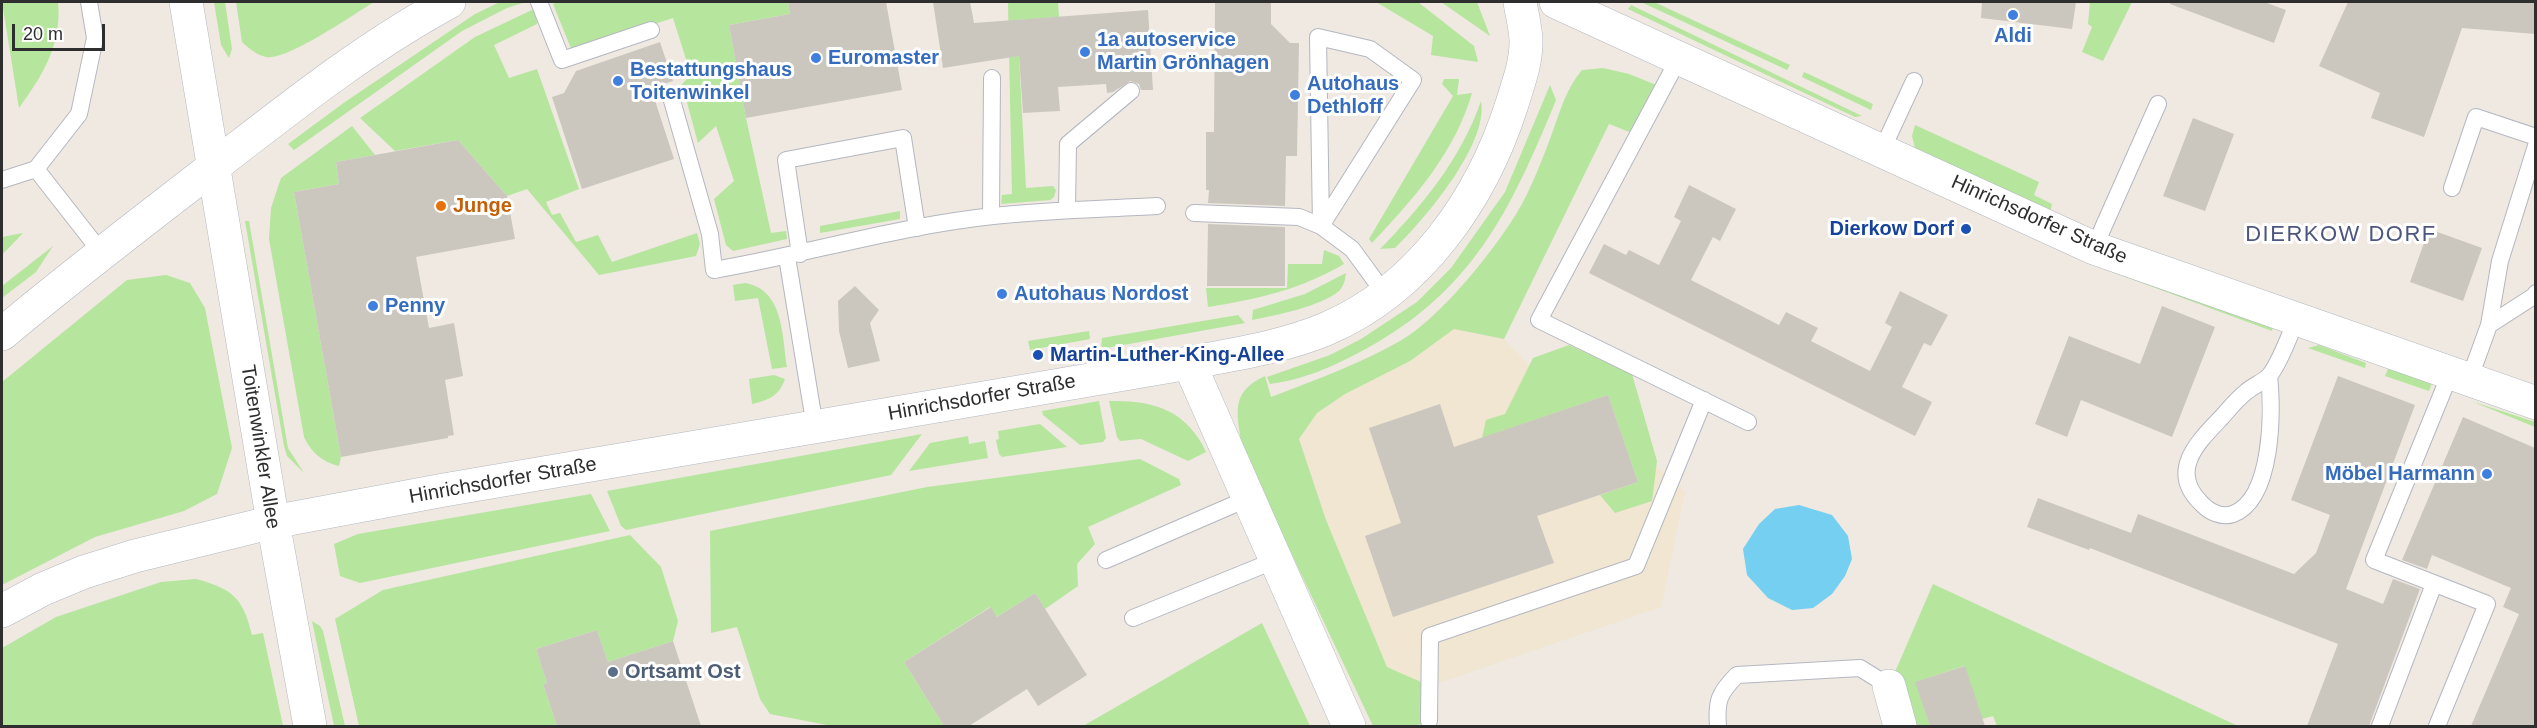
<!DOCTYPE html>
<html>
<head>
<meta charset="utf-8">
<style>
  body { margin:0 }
  #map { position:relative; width:2537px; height:728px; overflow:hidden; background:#efe9e1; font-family:Helvetica,sans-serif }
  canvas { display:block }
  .frame { position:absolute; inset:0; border:3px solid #2e2e2e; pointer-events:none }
  .scale { position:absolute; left:12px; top:24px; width:93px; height:27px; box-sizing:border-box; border:3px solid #2e2e2e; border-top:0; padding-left:8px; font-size:18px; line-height:21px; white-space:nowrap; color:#2e2e2e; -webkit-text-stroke:4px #fff; paint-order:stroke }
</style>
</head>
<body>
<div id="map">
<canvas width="2537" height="728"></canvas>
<div class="frame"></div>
<div class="scale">20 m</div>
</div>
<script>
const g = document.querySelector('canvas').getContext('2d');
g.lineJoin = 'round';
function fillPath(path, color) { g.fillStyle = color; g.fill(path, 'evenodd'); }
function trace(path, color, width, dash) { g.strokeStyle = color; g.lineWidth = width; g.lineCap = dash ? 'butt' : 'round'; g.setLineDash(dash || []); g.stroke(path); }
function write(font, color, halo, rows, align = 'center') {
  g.font = font + ' Helvetica,sans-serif'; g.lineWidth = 6; g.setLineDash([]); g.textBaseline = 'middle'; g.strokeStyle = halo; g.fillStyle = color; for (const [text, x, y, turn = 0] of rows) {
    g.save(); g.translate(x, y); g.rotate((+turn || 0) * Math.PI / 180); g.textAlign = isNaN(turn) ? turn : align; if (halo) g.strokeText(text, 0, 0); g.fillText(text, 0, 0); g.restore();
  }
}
const education = new Path2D(`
  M1454,329L1504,339L1529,365L1563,359L1626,386L1647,458L1685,492L1661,607L1430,686L1387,667L1326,520L1299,439L1317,413L1345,394L1410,361Z`);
const green = new Path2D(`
  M2,2H58C62,44 43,75 19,108Z
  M214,2H225L232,49L229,58L221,45Z
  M236,2H374C354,14 287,61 266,57C257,55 248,48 242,42Z
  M500,2H526L507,8L462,31L294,150L288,144L345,102L475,14Z
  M559,2H788L790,14L729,25L746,118L771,233L786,231L787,239L733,251L726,245L714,199L734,181L716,126L698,143L682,84L691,75L673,18L572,51L553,4Z
  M1008,2H1058L1059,17L1017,20L1026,188L1053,186L1056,190L1054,197L1050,200L1001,204L1002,195L1012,194Z
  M1376,2H1418L1474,46L1478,62L1431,55L1433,36Z
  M1441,2H1477L1490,36Z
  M1641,2H1654L1790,65L1787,70Z
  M2090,2H2132L2103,61L2082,52L2092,27L2088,24Z
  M1631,5L1862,116L1855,117L1628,9Z
  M536,8L537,24L494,45L509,78L537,69L579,189L546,202L552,215L560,213L576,242L598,235L612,262L697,233L700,244L696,256L599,275L527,189L507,196L458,140L395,151L360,118L475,37Z
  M1603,68L1629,74L1664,88L1637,135L1609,124L1504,339L1454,329L1410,361L1345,394L1317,413L1299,439L1326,520L1387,667L1430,686L1429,721L1415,726H1373L1242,449C1238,415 1228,393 1265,376L1271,397C1315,380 1360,364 1400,341C1440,319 1501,243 1523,202C1533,183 1542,160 1550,139C1559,115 1565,90 1582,70Z
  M1804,72L1873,104L1871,110L1802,77Z
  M1444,79H1459L1457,95L1472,93C1455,152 1414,199 1372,243L1369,239L1453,96L1442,84Z
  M1550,85L1556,100C1510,212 1472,293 1360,352C1332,367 1302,380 1270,384L1267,377L1330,355L1361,339L1417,302L1451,268L1505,192Z
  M1481,101C1489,144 1424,220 1395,248L1380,249C1422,206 1461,159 1481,101Z
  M1915,125L2039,182L2034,195L2052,204L2050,213L1915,148L1912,136Z
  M352,126L375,155L336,162L339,184L294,192L341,457L339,466C322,462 311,452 304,437L269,239L271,208L281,178Z
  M900,211V219L820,233V226Z
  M245,221H249L288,448L304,473L287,456L284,446Z
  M23,233L2,255V237Z
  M53,246L36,272L2,298V286Z
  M1324,250L1339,256L1344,264C1299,290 1258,299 1208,307L1206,288H1287L1288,264H1322Z
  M2085,262L2273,326L2272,331Z
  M1346,273C1345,280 1344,286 1339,291C1319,307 1277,315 1252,320L1253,310L1305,294Z
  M166,275L190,283L205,308L232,448L217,494L184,511L95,537L2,585V382L127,280Z
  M745,283C784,290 782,335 787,367L772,369L758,298L735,301L733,285Z
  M1238,315L1245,323L1101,349L1102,338Z
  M1089,331L1090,339L1030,350L1028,341Z
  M1569,345L1632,374L1657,461L1652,501L1615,513L1600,495L1638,482L1608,395L1482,438L1486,420L1505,414L1533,358Z
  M2319,345L2366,363L2365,368L2308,348Z
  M2388,369L2432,383L2429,391L2385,376Z
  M774,375L785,379C779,396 769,400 752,404L749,379Z
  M1099,401L1106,438L1103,442L1080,445L1043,415L1042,411Z
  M1109,401C1153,400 1187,410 1206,452L1188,461L1141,439L1120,441L1117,437Z
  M2471,401L2535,422V427Z
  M1040,424L1067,447L1002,457L999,454L996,440L999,439L998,431Z
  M922,434L891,475L626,530L621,526L607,491Z
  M968,436L969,444L985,441L988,458L909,471L930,443Z
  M1140,459L1179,479L1181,485L1088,527L1095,544L1077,564L1078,586L1045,609L1035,593L997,617L990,607L904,662L944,726H832L770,714L760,699L737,627L711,633L710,531L927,487Z
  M591,494L610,531L360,583L340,576L334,544L358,534Z
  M630,535L661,567L678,621L673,641L608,662L597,630L536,649L547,683L543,684L557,726H359L335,619L383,590Z
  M196,579C233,589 243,598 252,635L263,633L283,726H2V648L56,617L161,582Z
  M1933,584L2238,726H1997L1993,716L1982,719L1964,666L1916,682L1930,726H1900L1889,686Z
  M312,621L320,626L323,631L345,726H334Z
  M1262,623L1310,726H1083Z`);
const water = new Path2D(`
  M1799,505L1832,515L1848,536L1852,559L1845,576L1832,594L1813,608L1792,610L1768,598L1747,575L1743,549L1759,524L1775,509Z`);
const building = new Path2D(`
  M788,2H886L902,90L746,118L729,25L790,14Z
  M933,2H970L974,23L1148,10L1153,90H1141L1139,84L1130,81L1113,92L1107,93L1106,84L1058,87L1060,111L1023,113L1019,56L943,68Z
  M1215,2H1271V24L1290,43H1299L1297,156H1286L1285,206L1208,203L1209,190H1206V132H1214Z
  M1982,2H2076L2072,29L1981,18Z
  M2170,2H2264L2286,10L2274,43L2170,4Z
  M2348,2H2535V34L2462,28L2424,137L2371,118L2380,93L2319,66Z
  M660,42L673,81L651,88L674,159L582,189L552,97L564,93L576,71Z
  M2193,118L2234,134L2205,211L2163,196Z
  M458,140L507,196L515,239L416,257L429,328L454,323L463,376L445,380L454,435L448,436V438L341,457L294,192L339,184L336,162Z
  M1689,185L1736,209L1720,241L1713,237L1691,280L1779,325L1786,312L1818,328L1811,341L1870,371L1892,327L1885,323L1900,291L1948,315L1931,346L1924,343L1902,387L1932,402L1915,436L1589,273L1604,244L1626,255L1629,250L1659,265L1681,221L1674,217Z
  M1208,224L1285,227V286H1207Z
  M2429,229L2482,248L2463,301L2410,282Z
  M855,286L879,310L870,323L880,361L848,368L839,331L838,301Z
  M2162,306L2215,327L2172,437L2081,400L2067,437L2035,424L2069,336L2140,364Z
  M2338,376L2415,405L2346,589L2383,604L2393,579L2420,589L2369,726H2307L2338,644L2090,548L2089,550L2027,527L2038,498L2131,533L2138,514L2294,574L2316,553L2330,515L2291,500Z
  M1608,395L1638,482L1537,516L1554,563L1393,617L1365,536L1401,523L1369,428L1440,404L1454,447Z
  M2463,417L2535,448V726H2471L2519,614L2503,607L2511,588L2432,555L2427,569L2402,560Z
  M1035,593L1087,675L1038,706L1027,689L969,726H944L904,662L991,607L997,617Z
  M597,630L608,662L673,641L701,726H557L543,684L547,683L536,649Z
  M1965,666L1985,726H1930L1915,682Z`);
const lane = new Path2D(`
  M539,2L562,60L651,30
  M1318,37L1370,49L1413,80L1321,226Z
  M1679,58L1539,320L1748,422
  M671,97L710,234L714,270C807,254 899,226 993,216C1047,210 1102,209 1157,206
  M1882,150L1914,81
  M36,169L101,252
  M2,180L36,169L79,114L95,38L89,2
  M2452,188L2476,117L2536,137
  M1067,210L1068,144L1131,91
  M1194,213L1299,217L1321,226L1352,249L1385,294
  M991,216L992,78
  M2094,248L2158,104
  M800,254L786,160L903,138L917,228
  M787,257L815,427
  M2489,325L2500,261L2536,146
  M2269,376C2273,411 2273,499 2233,514C2222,518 2209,512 2201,503C2168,471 2198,442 2221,418C2229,409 2237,399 2246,392C2253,386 2263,382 2269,376C2280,363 2290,334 2297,318
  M2469,380L2489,325L2534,296L2536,293
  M1106,560L1249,498
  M1133,618L1276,560
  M1429,721L1430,636L1636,566L1704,400
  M1718,726C1716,701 1719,693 1737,675L1860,668L1889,686
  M2380,726L2434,584
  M2437,726L2487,604L2374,560L2450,374`);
const street = new Path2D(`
  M1189,363L1349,726
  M2,611L43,589L84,572L135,556L273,522L444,490L1189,363C1235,354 1283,347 1326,329C1420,289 1482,198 1512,104C1518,84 1526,64 1526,42C1526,29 1522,15 1520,2
  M1889,686L1900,726`);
const secondary = new Path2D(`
  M186,2L273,522L310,726
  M1556,2L2094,248L2536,403
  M2,334C72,275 145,220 217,164C292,106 366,47 449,2`);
const markers = [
  [2013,15,6,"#3f7fe0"],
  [1085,52,6,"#3f7fe0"],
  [816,58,6,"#3f7fe0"],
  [618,81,6,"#3f7fe0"],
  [1295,95,6,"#3f7fe0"],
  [441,206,6,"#e8710a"],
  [1966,229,6,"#1a4fb4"],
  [1002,294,6,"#3f7fe0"],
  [373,306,6,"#3f7fe0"],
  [1038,355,6,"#1a4fb4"],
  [2487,474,6,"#3f7fe0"],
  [613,672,6,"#5c6f8a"]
];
const shopNames = [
  ["Aldi",2013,36,"center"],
  ["1a autoservice",1097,40],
  ["Martin Grönhagen",1097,63],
  ["Euromaster",828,58],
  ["Bestattungshaus",630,70],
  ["Toitenwinkel",630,93],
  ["Autohaus",1307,84],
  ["Dethloff",1307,107],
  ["Autohaus Nordost",1014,294],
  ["Penny",385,306],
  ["Möbel Harmann",2475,474,"right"]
];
const foodNames = [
  ["Junge",453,206]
];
const streetNames = [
  ["Hinrichsdorfer Straße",2039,220,24],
  ["Hinrichsdorfer Straße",982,398,-10],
  ["Toitenwinkler Allee",260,447,81],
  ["Hinrichsdorfer Straße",503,481,-10]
];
const transitNames = [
  ["Dierkow Dorf",1954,229],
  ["Martin-Luther-King-Allee",1050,355,"left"]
];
const serviceNames = [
  ["Ortsamt Ost",625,672]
];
const quarterNames = [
  ["DIERKOW DORF",2341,235]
];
fillPath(education, '#f0e6d1');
fillPath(green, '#b6e59e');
fillPath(water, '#75cff0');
fillPath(building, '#cbc7bf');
trace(lane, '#b4b7c1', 18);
trace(street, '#b4b7c1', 34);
trace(secondary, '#b4b7c1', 34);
trace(lane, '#fff', 16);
trace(street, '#fff', 33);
trace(secondary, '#fff', 33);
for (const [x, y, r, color] of markers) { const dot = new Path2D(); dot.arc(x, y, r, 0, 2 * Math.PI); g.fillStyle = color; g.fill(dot); trace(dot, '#fff', 2); }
write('bold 20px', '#366cbe', '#fff', shopNames, 'left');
write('bold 20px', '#c56008', '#fff', foodNames, 'left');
write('20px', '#2e2e2e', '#fff', streetNames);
write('bold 20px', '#164399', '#fff', transitNames, 'right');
write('bold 20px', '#4e5e75', '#fff', serviceNames, 'left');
g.letterSpacing = '1.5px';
write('22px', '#4d5680', '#fff', quarterNames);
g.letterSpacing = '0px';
</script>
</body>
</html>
